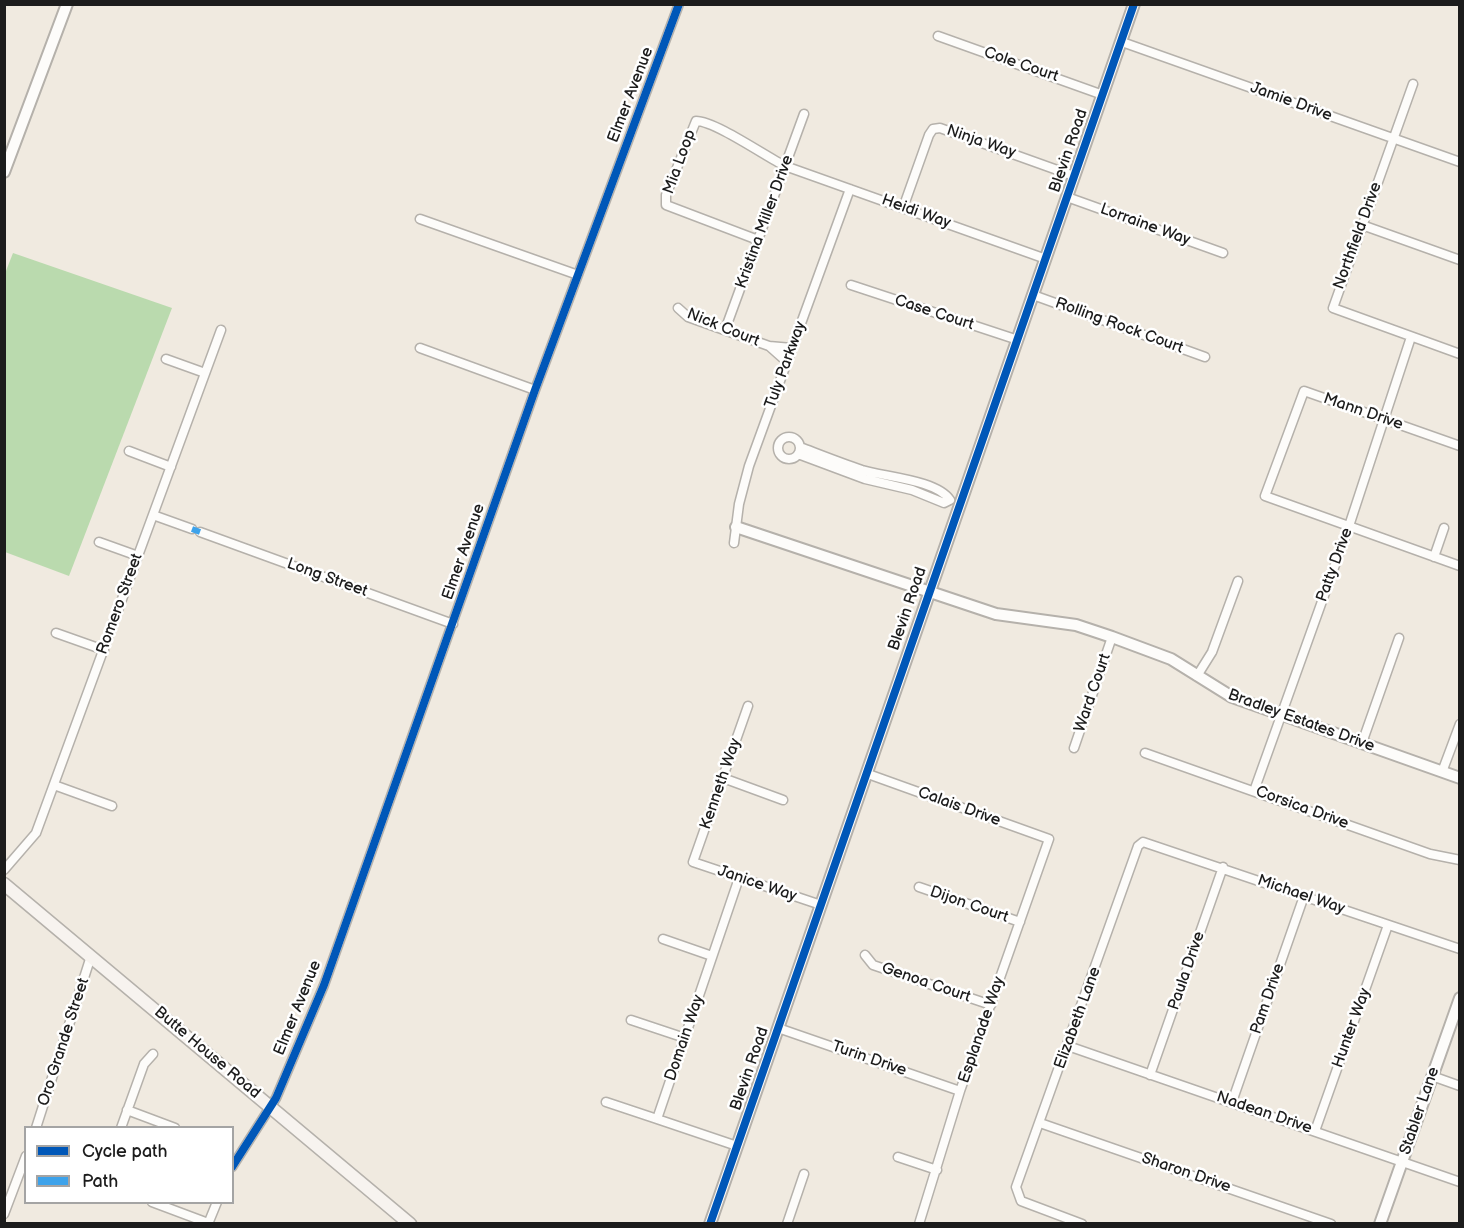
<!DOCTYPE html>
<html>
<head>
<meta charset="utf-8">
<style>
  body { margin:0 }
  #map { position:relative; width:1464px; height:1228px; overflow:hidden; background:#f0eae0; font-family:"Balsamiq Sans",sans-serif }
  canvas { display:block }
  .frame { position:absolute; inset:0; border:6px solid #1c1c1c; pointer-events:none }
  .legend { position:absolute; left:24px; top:1126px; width:210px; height:78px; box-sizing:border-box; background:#fff; border:2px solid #a4a4a4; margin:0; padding:8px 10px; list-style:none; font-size:18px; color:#1c1c1c }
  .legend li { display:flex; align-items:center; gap:12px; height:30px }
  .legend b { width:30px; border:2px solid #a4a4a4 }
</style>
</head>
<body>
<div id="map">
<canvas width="1464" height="1228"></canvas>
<div class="frame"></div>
<ul class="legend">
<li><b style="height:8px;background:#0057b8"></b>Cycle path</li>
<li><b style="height:8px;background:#3da2ea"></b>Path</li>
</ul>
</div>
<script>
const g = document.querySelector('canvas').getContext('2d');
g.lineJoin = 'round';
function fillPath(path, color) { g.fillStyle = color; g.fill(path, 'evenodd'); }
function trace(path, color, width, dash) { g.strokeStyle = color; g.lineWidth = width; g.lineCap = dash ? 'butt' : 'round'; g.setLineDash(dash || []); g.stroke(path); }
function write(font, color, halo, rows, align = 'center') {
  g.font = font + ' "Balsamiq Sans",sans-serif'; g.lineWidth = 5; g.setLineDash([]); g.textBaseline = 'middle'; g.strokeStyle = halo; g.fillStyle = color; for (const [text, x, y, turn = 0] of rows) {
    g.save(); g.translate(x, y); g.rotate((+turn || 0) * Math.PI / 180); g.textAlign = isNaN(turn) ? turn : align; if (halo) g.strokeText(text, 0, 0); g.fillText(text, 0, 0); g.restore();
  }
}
const green = new Path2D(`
  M13,253L172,308L69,576L5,552L4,276Z`);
const minor = new Path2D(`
  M938,36L1103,95
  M1122,42L1460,162
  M1413,84L1333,308L1460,354
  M1067,197L1223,253
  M903,208L929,135L933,129L940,128L1074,176
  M420,219L578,275
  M1362,225L1460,260
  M758,240L666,205V195L696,121C715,121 765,156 785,166L1046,259
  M851,285L1018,340
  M1033,295L1205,357
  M678,308L688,317L769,346L792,348
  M725,330L804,114
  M769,346L787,362
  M420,348L535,390
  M166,359L205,373
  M778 448a11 11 0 1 1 22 0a11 11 0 1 1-22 0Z
  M1460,446L1304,391L1265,496L1460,566
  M800,447C821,455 841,463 862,470C885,477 937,480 950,500
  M129,451L171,467
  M798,454L865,479L912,490L944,503L950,500
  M153,515L192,529
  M200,532L453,624
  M99,542L138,556
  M734,543L739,504L749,466L850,189
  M1434,557L1444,528
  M56,633L104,650
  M1197,676L1212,652L1238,581
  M748,706L693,862L821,905
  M1362,743L1399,638
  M1074,748L1112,637
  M1145,753L1430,854L1460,860
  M1442,772L1460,724
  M868,774L1049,839L960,1091L919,1224
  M723,778L783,800
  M54,785L112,806
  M1254,791L1349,526L1411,337
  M4,870L36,833L221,330
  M919,887L1020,922
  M663,939L712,956
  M865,955L873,965L991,1005
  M631,1020L685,1038
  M778,1028L960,1091
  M1068,1046L1460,1182
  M1150,1075L1223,867
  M1432,1076L1460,1086
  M606,1102L657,1119
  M1232,1102L1304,896
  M127,1110L175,1128
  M1040,1123L1331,1224
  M36,1128L91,956
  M121,1128L144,1064L153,1054
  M1315,1131L1388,925
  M737,1146L657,1119L739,878
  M898,1157L937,1170
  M232,1167L276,1098L324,985L535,390L679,4
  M152,1202L208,1223
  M4,1214L26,1156
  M208,1224L217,1202
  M787,1224L804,1174
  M1082,1224L1021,1201L1016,1187L1138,846L1143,842L1460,949`);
const tertiary = new Path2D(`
  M4,172L67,4
  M736,527L996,614L1076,625L1112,637L1171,659L1232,697L1460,778
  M710,1224L1134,4
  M1380,1224L1460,998`);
const secondary = new Path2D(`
  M4,884L410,1224`);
const quiet = new Path2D(`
  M192,529L200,532`);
const cycleway = new Path2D(`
  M232,1167L276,1098L324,985L535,390L679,4
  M710,1224L1134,4`);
const streetNames = [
  ["Cole Court",1021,65,19],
  ["Elmer Avenue",631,95,-69],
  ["Jamie Drive",1291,102,20],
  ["Ninja Way",981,142,19],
  ["Blevin Road",1069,151,-71],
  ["Mia Loop",680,162,-70],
  ["Heidi Way",916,212,20],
  ["Kristina Miller Drive",765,222,-70],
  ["Lorraine Way",1145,225,20],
  ["Northfield Drive",1358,236,-70],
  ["Case Court",934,313,18],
  ["Rolling Rock Court",1119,326,20],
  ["Nick Court",723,328,22],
  ["Tuly Parkway",786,365,-70],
  ["Mann Drive",1363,412,19],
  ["Elmer Avenue",464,552,-71],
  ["Patty Drive",1335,565,-70],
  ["Long Street",327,578,20],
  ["Romero Street",120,604,-70],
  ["Blevin Road",908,609,-71],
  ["Ward Court",1093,693,-71],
  ["Bradley Estates Drive",1301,721,20],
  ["Kenneth Way",721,784,-71],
  ["Calais Drive",959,807,20],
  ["Corsica Drive",1302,808,20],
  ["Janice Way",757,884,19],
  ["Michael Way",1301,895,19],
  ["Dijon Court",969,905,19],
  ["Paula Drive",1187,971,-71],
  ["Genoa Court",926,983,19],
  ["Pam Drive",1268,999,-71],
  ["Elmer Avenue",298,1008,-68],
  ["Elizabeth Lane",1078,1018,-70],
  ["Hunter Way",1352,1028,-70],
  ["Esplanade Way",982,1030,-71],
  ["Domain Way",685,1038,-71],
  ["Oro Grande Street",64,1042,-72],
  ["Butte House Road",207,1053,40],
  ["Turin Drive",869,1059,19],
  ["Blevin Road",750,1069,-71],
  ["Stabler Lane",1420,1111,-71],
  ["Nadean Drive",1264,1113,19],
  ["Sharon Drive",1186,1173,19]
];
fillPath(green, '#badaae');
trace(minor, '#b5b1ab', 11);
trace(tertiary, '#b5b1ab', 14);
trace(secondary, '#b5b1ab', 15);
trace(minor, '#fdfcfa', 8);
trace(tertiary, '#fdfcfa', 10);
trace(secondary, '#f7f3ef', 12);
trace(quiet, '#3da2ea', 6, [12, 6]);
trace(cycleway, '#0057b8', 8);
write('16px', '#1c1c1c', '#fff', streetNames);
</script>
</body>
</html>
